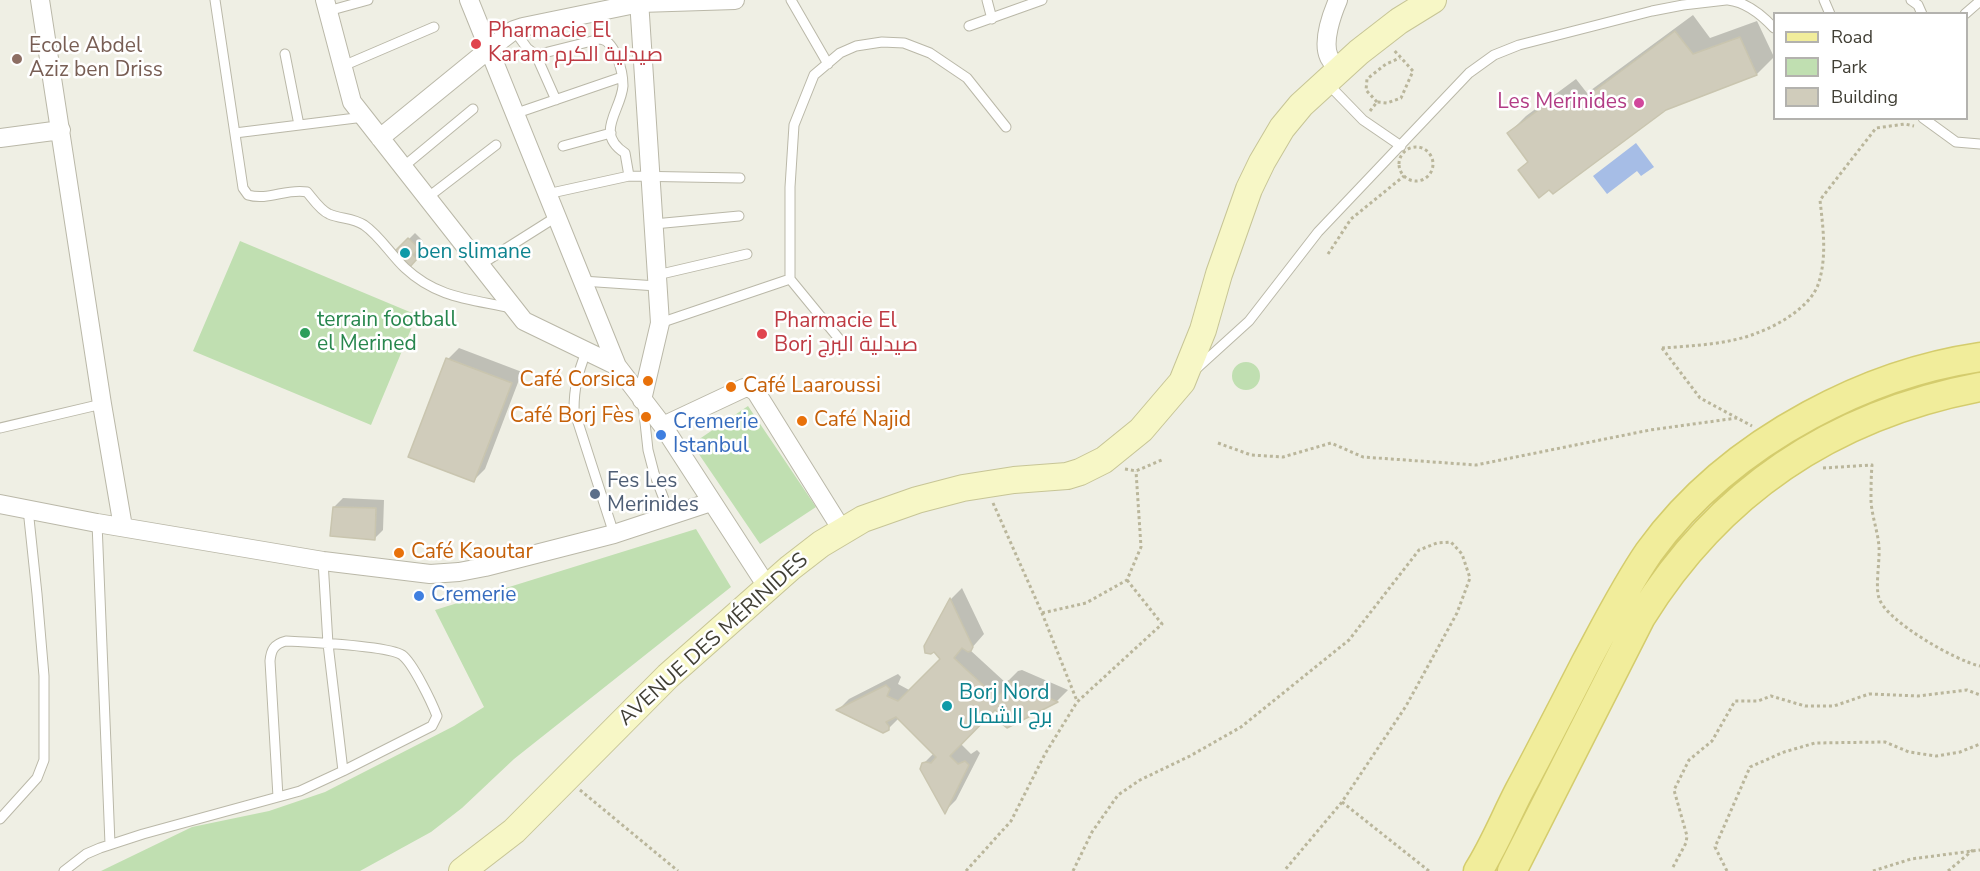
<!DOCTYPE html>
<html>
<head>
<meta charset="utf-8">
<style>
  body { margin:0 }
  #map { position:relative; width:1980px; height:871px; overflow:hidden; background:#efefe4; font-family:"Nunito Sans",sans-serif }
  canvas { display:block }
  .legend { position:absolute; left:1773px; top:12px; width:195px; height:108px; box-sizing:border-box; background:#fff; border:2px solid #b3b2ae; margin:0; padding:8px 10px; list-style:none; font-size:18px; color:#413f35 }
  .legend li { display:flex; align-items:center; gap:12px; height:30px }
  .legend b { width:30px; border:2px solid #b3b2ae }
</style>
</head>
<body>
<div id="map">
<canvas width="1980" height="871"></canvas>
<ul class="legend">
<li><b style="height:8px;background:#f1ed9b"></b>Road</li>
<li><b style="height:16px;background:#c0dfb1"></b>Park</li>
<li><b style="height:16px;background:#d0ccbb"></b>Building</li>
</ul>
</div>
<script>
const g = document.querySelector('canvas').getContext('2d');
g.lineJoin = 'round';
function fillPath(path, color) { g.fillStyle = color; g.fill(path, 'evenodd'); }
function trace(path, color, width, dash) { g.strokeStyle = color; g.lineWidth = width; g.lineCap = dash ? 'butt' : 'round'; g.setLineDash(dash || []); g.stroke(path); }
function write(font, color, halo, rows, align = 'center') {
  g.font = font + ' "Nunito Sans",Cairo,sans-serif'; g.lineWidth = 5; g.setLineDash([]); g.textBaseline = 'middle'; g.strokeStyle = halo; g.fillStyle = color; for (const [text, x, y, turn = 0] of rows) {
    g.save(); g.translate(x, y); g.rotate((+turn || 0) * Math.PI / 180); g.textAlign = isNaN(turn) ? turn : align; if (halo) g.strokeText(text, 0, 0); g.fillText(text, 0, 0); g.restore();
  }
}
const green = new Path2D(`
  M240,241L417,315L371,425L193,351Z
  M1232 376a14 14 0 1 1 28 0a14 14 0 1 1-28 0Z
  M748,406L816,507L760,544L692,444Z
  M696,529L731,587L514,759L462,808L431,832L360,871H101L192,827L269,811L325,792L454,726L484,707L435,610Z`);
const water = new Path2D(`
  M1636,143L1654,167L1641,176L1637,171L1607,194L1593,176Z`);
const shadow = new Path2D(`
  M1693,15L1710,38L1757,21L1774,57L1757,74L1665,109L1520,170L1529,160L1509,133L1526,116L1576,79L1587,93Z
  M415,233L423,241L417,248L422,252L409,265L397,251Z
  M459,348L522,372L485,469L473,481L448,359Z
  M343,498L384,500L383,530L374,539L334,507Z
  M962,588L984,634L970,650L1006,683L1018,671L1022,670L1068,690L1057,701L1007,726V718L995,708L960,743L971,754L977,750L980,753L956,800L945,811L923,764L934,753L899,718L888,729L838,710L849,699L898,674L901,677L898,684L911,691L942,659L934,650L925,646L951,599Z`);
const building = new Path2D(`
  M1675,31L1693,54L1740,37L1757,75L1666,110L1553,194L1549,190L1539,198L1518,170L1528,162L1507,133L1559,95L1570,109Z
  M408,238L419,248L413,255L417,259L409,268L395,251Z
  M446,358L512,383L474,482L408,457Z
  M333,507L376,508L375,540L330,536Z
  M950,598L973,647L971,651L968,652L962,648L954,658L996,697L1005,690L1003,686L1005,683L1009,681L1058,702L1007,728L1002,724L1005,719L995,710L950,756L958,764L965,761L969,765L945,814L920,769L922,763L926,762L931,763L936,757L896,717L886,722L889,726V730L883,733L836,710L886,685L890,689L887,696L898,701L940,659L934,652L931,654L925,653L924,646Z`);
const path = new Path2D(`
  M1377,102L1366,90L1367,79L1386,64L1400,58
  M1370,111L1377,102L1387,103L1401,98L1413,71L1393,49
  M1399 164a17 17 0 1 1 34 0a17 17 0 1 1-34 0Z
  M1328,254L1351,219L1404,176
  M1662,348C1692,346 1730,344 1757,333C1779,325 1812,306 1819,282C1827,255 1823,228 1820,200L1876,128L1905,124L1914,126
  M1662,348L1700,398L1752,426
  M1218,443L1251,455L1283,457L1331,443L1363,457L1476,465L1650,430L1737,418
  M1823,468L1872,465C1871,477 1871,489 1871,501C1872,517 1878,532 1879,547C1880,560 1875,587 1879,598C1886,621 1956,661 1980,666
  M1125,469L1136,471L1164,459
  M993,503L1042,613L1077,701
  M1042,613L1086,603L1127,580L1141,547L1136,471
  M580,790L678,871
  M1342,802L1429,871
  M1673,867L1686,843L1687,836L1674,790L1689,760L1712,741L1735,701H1758L1771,696L1805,706H1834L1869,694L1918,696L1967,690L1980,695
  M966,871L1011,821L1045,754L1077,702L1162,624L1127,580
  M1073,871L1092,832L1118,795L1140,780L1190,756L1241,727L1349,640L1419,550L1437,543L1451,542L1462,554L1470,578L1457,613L1406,706L1342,802L1284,871
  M1727,871L1715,847L1750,767L1784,752L1815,743L1885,742L1909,752L1936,756L1960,752L1980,744
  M1873,871L1911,859L1980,850
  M1948,871L1973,850`);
const service = new Path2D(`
  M215,0L243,188L248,195C268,201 287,188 307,192C313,199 320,210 329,214C341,219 353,218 364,225C380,236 391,255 405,268C437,298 470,299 511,308
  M791,0L828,64
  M987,0L992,19
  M1728,0C1745,2 1762,15 1774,28
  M1824,0L1830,14
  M1911,0L1918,5L1922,14
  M328,11L368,0
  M1965,14L1980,1
  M969,26L1042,0
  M514,30L527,48L536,55L600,39C615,40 623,71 623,86C621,111 594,133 625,153L629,176
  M285,54L299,125
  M536,55L556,100
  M343,66L434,27
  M1328,84L1363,120L1401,146
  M514,114L622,77
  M1923,118L1956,142L1980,144
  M235,133L364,117
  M563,146L611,133
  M403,167L473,109
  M547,194L629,176L740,178
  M427,198L496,145
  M654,224L739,216
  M480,265L556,217
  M657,275L747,254
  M582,281L657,286
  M660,323L790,279
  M840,340L790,279V187L794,125L814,75L840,53L856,46L882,42L904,43L930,53L967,78L1006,127
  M586,352C578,373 574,387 574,410L614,534
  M1195,370L1249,321L1318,232L1469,73L1494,55L1519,45L1652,11L1683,5L1726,0
  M643,404L648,450L654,473L670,515
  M0,428L102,404
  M97,523L110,844
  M278,797L270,661C271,650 274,644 286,641C307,642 388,646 402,655C413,663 432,703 437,716L432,726L343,771
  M0,819L37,778L44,760V676L37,594L28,509
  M64,871L86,854L100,848L143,834L300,791L343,771L328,644L323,561`);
const minor = new Path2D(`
  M40,0L102,404L123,527
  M325,0L352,102L524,321L617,366
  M469,0L617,366L663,426L768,588
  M639,0L660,323L642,400
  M1338,70C1335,66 1332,62 1329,57C1322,42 1332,14 1338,0
  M0,138L61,130
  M380,138L488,50L514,30L523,27L640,3L735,0
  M663,426L744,388H750L756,392L842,530
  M0,504L97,523L323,561L430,574L459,572L485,567L614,534L711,502`);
const secondary = new Path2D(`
  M462,871L514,831L668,676L790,568L821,544L863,519L917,500L963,488L1014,480L1067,476L1080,472L1104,460L1141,430L1182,382L1203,330L1219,274L1249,189L1262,162L1282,128L1301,105L1359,52L1399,21L1433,0`);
const primary = new Path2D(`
  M1478,871C1494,846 1505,818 1519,791C1542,748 1564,705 1586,662C1606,625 1625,587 1649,552C1691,494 1747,449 1810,415C1863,386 1919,366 1980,357
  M1512,871L1641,617C1720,490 1833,415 1980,387`);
const markers = [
  [476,44,6,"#e0444e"],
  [17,59,6,"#8d6e63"],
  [1639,103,6,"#d1479c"],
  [405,253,6,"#0f9aa8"],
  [305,333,6,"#2e9e5b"],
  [762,334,6,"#e0444e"],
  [648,381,6,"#e8710a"],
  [731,387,6,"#e8710a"],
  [646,417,6,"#e8710a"],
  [802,421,6,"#e8710a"],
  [661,435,6,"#3f7fe0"],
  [595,494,6,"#5c6f8a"],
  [399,553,6,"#e8710a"],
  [419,596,6,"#3f7fe0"],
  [947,706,6,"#0f9aa8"]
];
const healthNames = [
  ["Pharmacie El",488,32],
  ["Karam صيدلية الكرم",488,56],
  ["Pharmacie El",774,322],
  ["Borj صيدلية البرج",774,346]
];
const educationNames = [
  ["Ecole Abdel",29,47],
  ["Aziz ben Driss",29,71]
];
const hotelNames = [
  ["Les Merinides",1627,103]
];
const cultureNames = [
  ["ben slimane",417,253],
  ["Borj Nord",959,694],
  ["برج الشمال",959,718]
];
const leisureNames = [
  ["terrain football",317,321],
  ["el Merined",317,345]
];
const foodNames = [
  ["Café Corsica",636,381,"right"],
  ["Café Laaroussi",743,387],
  ["Café Borj Fès",634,417,"right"],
  ["Café Najid",814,421],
  ["Café Kaoutar",411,553]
];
const shopNames = [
  ["Cremerie",673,423],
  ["Istanbul",673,447],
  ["Cremerie",431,596]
];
const serviceNames = [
  ["Fes Les",607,482],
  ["Merinides",607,506]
];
const streetNames = [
  ["AVENUE DES MÉRINIDES",714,640,-42]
];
fillPath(green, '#c0dfb1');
fillPath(water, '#a6bde6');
fillPath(shadow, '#0003');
fillPath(building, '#d0ccbb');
trace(building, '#c9c5af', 1.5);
trace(service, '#bab8a8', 11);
trace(minor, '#bab8a8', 20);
trace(secondary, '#c7c596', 28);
trace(primary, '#d4cc6d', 31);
trace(path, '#bab69b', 3, [3, 3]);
trace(service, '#fff', 9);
trace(minor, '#fff', 18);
trace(secondary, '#f7f7c6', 26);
trace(primary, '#f1ed9b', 28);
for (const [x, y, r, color] of markers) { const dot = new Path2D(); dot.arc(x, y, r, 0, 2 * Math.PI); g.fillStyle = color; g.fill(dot); trace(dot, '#fff', 2); }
write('21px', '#be3a42', '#fff', healthNames, 'left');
write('21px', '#785e54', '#fff', educationNames, 'left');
write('21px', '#b23c85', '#fff', hotelNames, 'right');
write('21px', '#0d838f', '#fff', cultureNames, 'left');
write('21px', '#27864d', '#fff', leisureNames, 'left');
write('21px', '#c56008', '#fff', foodNames, 'left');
write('21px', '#366cbe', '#fff', shopNames, 'left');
write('21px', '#4e5e75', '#fff', serviceNames, 'left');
write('21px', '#413f35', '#fff', streetNames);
</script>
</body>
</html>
